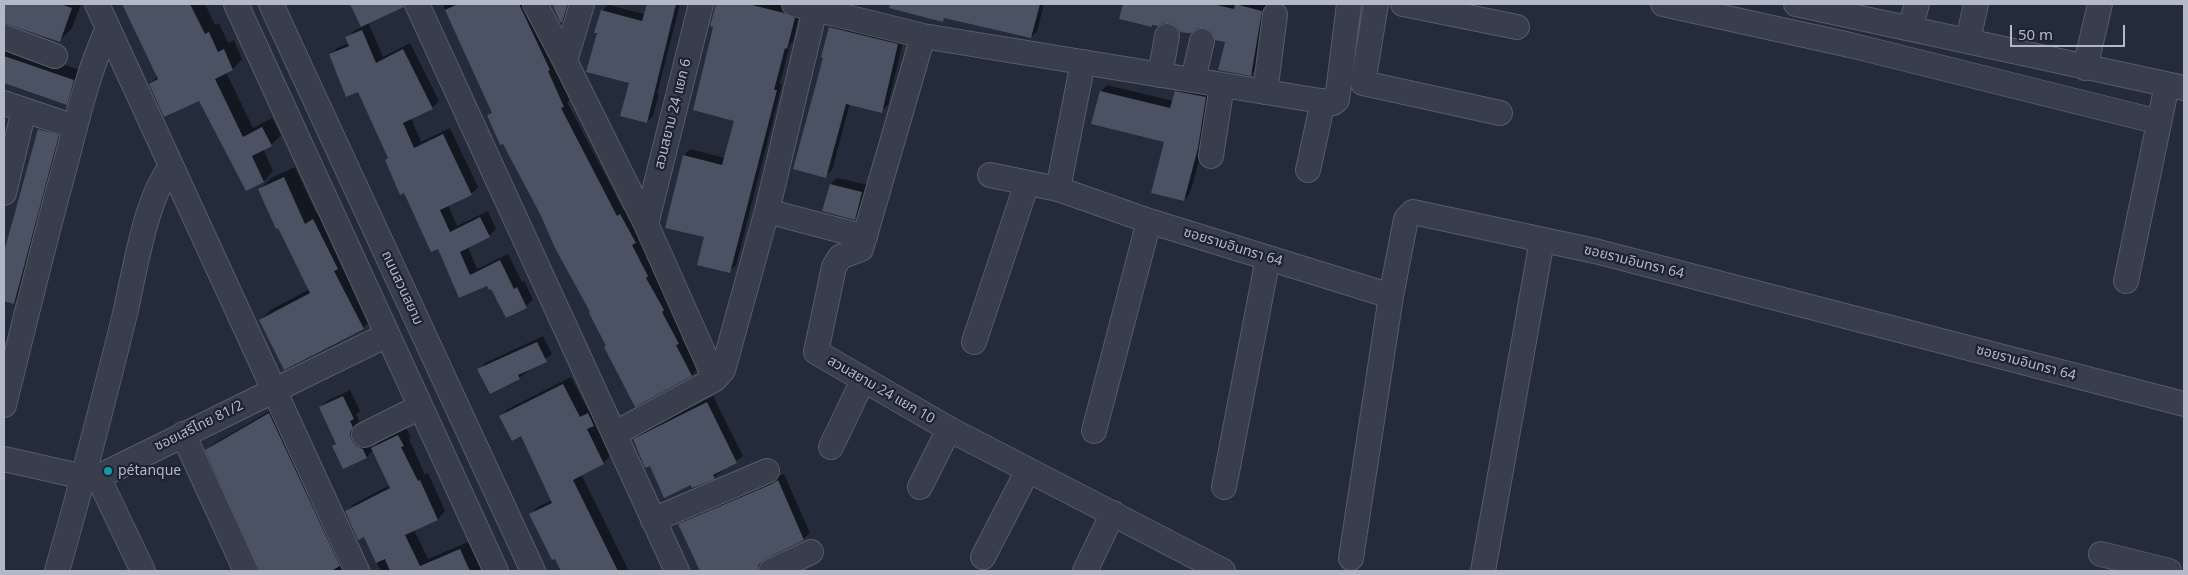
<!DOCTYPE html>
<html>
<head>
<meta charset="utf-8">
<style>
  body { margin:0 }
  #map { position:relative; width:2188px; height:575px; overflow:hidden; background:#242c3b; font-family:"Noto Sans",sans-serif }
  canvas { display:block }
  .frame { position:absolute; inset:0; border:5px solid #b3b9c7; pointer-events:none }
  .scale { position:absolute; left:2010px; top:25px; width:115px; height:22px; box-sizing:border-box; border:2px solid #b3b9c7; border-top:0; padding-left:6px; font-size:15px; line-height:18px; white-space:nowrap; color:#b3b9c7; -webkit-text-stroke:4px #1d2330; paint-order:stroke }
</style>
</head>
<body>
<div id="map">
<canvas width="2188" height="575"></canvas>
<div class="frame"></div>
<div class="scale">50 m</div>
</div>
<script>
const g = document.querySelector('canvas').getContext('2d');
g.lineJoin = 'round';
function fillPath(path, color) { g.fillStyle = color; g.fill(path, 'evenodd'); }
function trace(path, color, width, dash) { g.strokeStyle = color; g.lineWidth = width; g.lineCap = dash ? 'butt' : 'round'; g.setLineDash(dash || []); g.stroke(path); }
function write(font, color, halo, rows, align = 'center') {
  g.font = font + ' "Noto Sans","Noto Sans Thai",sans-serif'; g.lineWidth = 4.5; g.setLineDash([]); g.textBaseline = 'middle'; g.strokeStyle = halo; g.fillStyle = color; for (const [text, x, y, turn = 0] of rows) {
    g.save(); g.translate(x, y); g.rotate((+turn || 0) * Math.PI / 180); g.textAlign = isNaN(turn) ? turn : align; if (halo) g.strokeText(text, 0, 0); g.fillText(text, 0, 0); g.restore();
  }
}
const shadow = new Path2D(`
  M4,4H81L72,28L60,40L4,21Z
  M124,4H205L215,25L219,23L228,43L234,40L242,59L233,69L226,72L253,128L272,118L281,135L271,145L263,149L273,171L264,181L247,189L200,100L150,84L158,76Z
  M352,4H401L395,10L368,22L383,57L410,43L439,101L432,108L411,118L421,142L450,128L478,187L471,194L448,205L457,226L488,211L496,229L489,236L468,247L477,269L508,254L522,282L524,281L533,300L526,306L488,284L460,296L439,248L389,157L359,90L330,55L337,48L349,43L347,38L354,31L362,27Z
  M443,4H529L570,99L567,102L624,211L627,209L642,236L638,239L654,269L652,271L670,303L668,305L684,336L682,339L698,368L692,375L636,405L591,312L489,116L493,111Z
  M553,4H572L568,14L562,21Z
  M648,4H680L657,94H659L653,116L647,122L631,83L598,33L602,11L608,5L645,14Z
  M718,4H778L800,12L793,41L790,44L780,84H782L736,265L729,271L706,237L684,156L690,149L725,158L735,120L694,109Z
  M910,4H1044L1037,31L1031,37L946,17L943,20Z
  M1124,4L1268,5L1257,68L1251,74L1226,41L1206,27L1177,25L1170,21L1152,26L1120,18Z
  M836,21L904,38L888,105L881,111L850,103L832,170L825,176V57L830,27Z
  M4,44L83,71L76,94L66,103L4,82Z
  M1107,85L1173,101L1176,92L1182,85L1212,91L1200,157L1190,193L1184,200L1166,141L1101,91Z
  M49,120L67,126L23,293L14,303L4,300V259L39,130Z
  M295,167L316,213L325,209L374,317L363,328L260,320L272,309L310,289L259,190L271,178Z
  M837,178L868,185L861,212L855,219L824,211L831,184Z
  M543,336L552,354L519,378L491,392L479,370L485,363Z
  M571,377L588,410L596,407L601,417L595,423L611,455L603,463L581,474L629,571H562L531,514L538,507L552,500L521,435L501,416L508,409Z
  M350,390L360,411L356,415L359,420L356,427L357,434L369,443L372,449L380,441L406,428L411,438L409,439L425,475L428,473L445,511L438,519L414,530L428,559L468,542L482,571H381L364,535L346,512L354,504L390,485L373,450L367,457L344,468L333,446L337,443L320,407L327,401Z
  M713,396L743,456L714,477L692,484L634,440L641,433Z
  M275,408L351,571H260V565L207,450L213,444Z
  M784,474L810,533L803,539L765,557L763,563L755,571H701L680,524L686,518Z`);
const building = new Path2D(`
  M4,4H60L72,8L60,42L4,23Z
  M122,4H190L205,34L209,32L218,52L224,49L233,70L215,79L243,137L262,127L272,146L252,156L264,182L246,191L199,101L164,117L149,84L158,79Z
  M350,4H403L404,7L361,27Z
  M458,4H519L550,70L548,71L564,107L561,108L617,216L620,214L636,243L632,245L648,276L646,278L664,310L662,312L679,344L676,345L692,376L635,407L604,347L606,346L589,313L590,312L555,248L541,216L503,144L500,145L487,115L492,113L445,10Z
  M552,4H568L562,22H560Z
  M647,4H676L647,123L620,116L629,83L586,72L597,33H594L601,10L642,21Z
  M716,4H748L784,13L795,18L787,49L785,48L774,90H777L730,273L697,265L704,237L665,228L683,155L722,165L734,121L693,110L713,27L710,26Z
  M890,4H1040L1031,38L944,18L943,22L889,8Z
  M1123,4H1212L1234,9L1235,4L1262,11L1251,76L1218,70L1225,42L1215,40L1211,31L1205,28H1198L1191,33H1186L1180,32L1176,26L1170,23H1163L1158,26L1152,25V27L1119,19Z
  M829,27L898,44L882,113L846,104L826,178L793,169L823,58L821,57Z
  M362,30L376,63L403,49L433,109L403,123L414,148L443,134L472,195L440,210L450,232L480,217L490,237L460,252L470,275L500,260L514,289L517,287L527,308L506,318L491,289L489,290L487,286L459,298L438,249L431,252L404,193L400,195L385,160L388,158L358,92L346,97L329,54L349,46L345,37Z
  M4,56L74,80L67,105L4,83Z
  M1100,91L1170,108L1175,91L1206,97L1198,148L1184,201L1151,193L1164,142L1091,124Z
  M38,129L59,135L14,304L4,301V252Z
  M284,177L305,224L313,219L338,269L334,271L364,329L284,370L259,320L310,293L278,228L276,229L258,189Z
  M830,184L862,192L855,220L822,211Z
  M537,342L547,362L518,375L520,379L490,394L477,369Z
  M563,384L580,417L588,413L594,426L587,429L604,464L573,480L618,571H561L555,559L552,560L529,514L552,503L521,436L512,441L499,416Z
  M343,396L354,419L350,421L353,427L350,434L352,441L356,446L363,449L367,458L343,469L332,446L336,444L319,407Z
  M707,402L737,463L713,475L715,479L692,488L691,485L664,498L650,466L645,468L633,439Z
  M269,413L340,566L331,571H260L205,450Z
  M398,435L404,446L401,447L418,481L420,480L438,520L405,535L420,566L460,549L470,571H390L385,559L376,563L364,537L358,540L345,511L390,488L371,448Z
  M778,480L804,540L765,559L759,564L757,571H700L678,524L772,484Z`);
const minor = new Path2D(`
  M236,4L496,571
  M271,4L533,571
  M417,4L677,571
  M535,4L565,61L646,224L715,379
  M794,4L923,36L1333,103L1337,100L1349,4
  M1376,4L1363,83L1500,113
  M1403,4L1517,27
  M1663,4L1850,45L2159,122
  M1796,4L2184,88
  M108,28L357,571
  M1910,28L1917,4
  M923,36L861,249L840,257L834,267L816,352L949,429L1223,571
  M4,37L55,56
  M1968,40L1976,4
  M565,61L582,4
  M2085,68L2100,4
  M1160,75L1167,36
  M1193,80L1202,41
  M1265,92L1275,15
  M4,103L60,122
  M1211,156L1222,85
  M1308,170L1323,101
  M990,175L1058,189L1149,221L1391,296
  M1058,189L1083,62
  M4,193L24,110
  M767,211L865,237
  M646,224L701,4
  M2126,281L2167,85
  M974,342L1027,183
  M4,405C24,325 43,245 65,166C77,119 88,72 108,28L97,4
  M1094,431L1149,221
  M183,434L246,571
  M614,434L715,379L723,370L767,211L815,9
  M364,435L420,407
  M831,447L863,380
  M4,459L84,477H98L387,335
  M98,477L143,571
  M920,487L949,429
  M1224,487L1268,258
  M653,520L767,471
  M2101,554L2169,571
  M983,557L1028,470
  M1351,558L1391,296L1406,219L1413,212L1595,251L2184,404
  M57,571C81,487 103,403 124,318C134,277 145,198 171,167
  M771,571L811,552
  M1085,571L1113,513
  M1483,571L1542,240`);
const markers = [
  [108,471,5,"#0f9aa8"]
];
const streetNames = [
  ["สวนสยาม 24 แยก 6",673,114,-76],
  ["ซอยรามอินทรา 64",1233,247,17],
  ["ซอยรามอินทรา 64",1634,262,14],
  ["ถนนสวนสยาม",402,288,65],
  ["ซอยรามอินทรา 64",2026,363,15],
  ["สวนสยาม 24 แยก 10",881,390,30],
  ["ซอยเสรีไทย 81/2",199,426,-26]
];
const poiNames = [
  ["pétanque",118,471]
];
fillPath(shadow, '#0007');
fillPath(building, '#4a5263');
trace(minor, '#565c69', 26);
trace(minor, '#383e4b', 24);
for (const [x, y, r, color] of markers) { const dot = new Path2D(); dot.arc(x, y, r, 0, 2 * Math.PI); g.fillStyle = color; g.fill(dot); trace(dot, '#1d2330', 2); }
write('14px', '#b3b9c7', '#1d2330', streetNames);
write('14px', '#b3b9c7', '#1d2330', poiNames, 'left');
</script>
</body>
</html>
